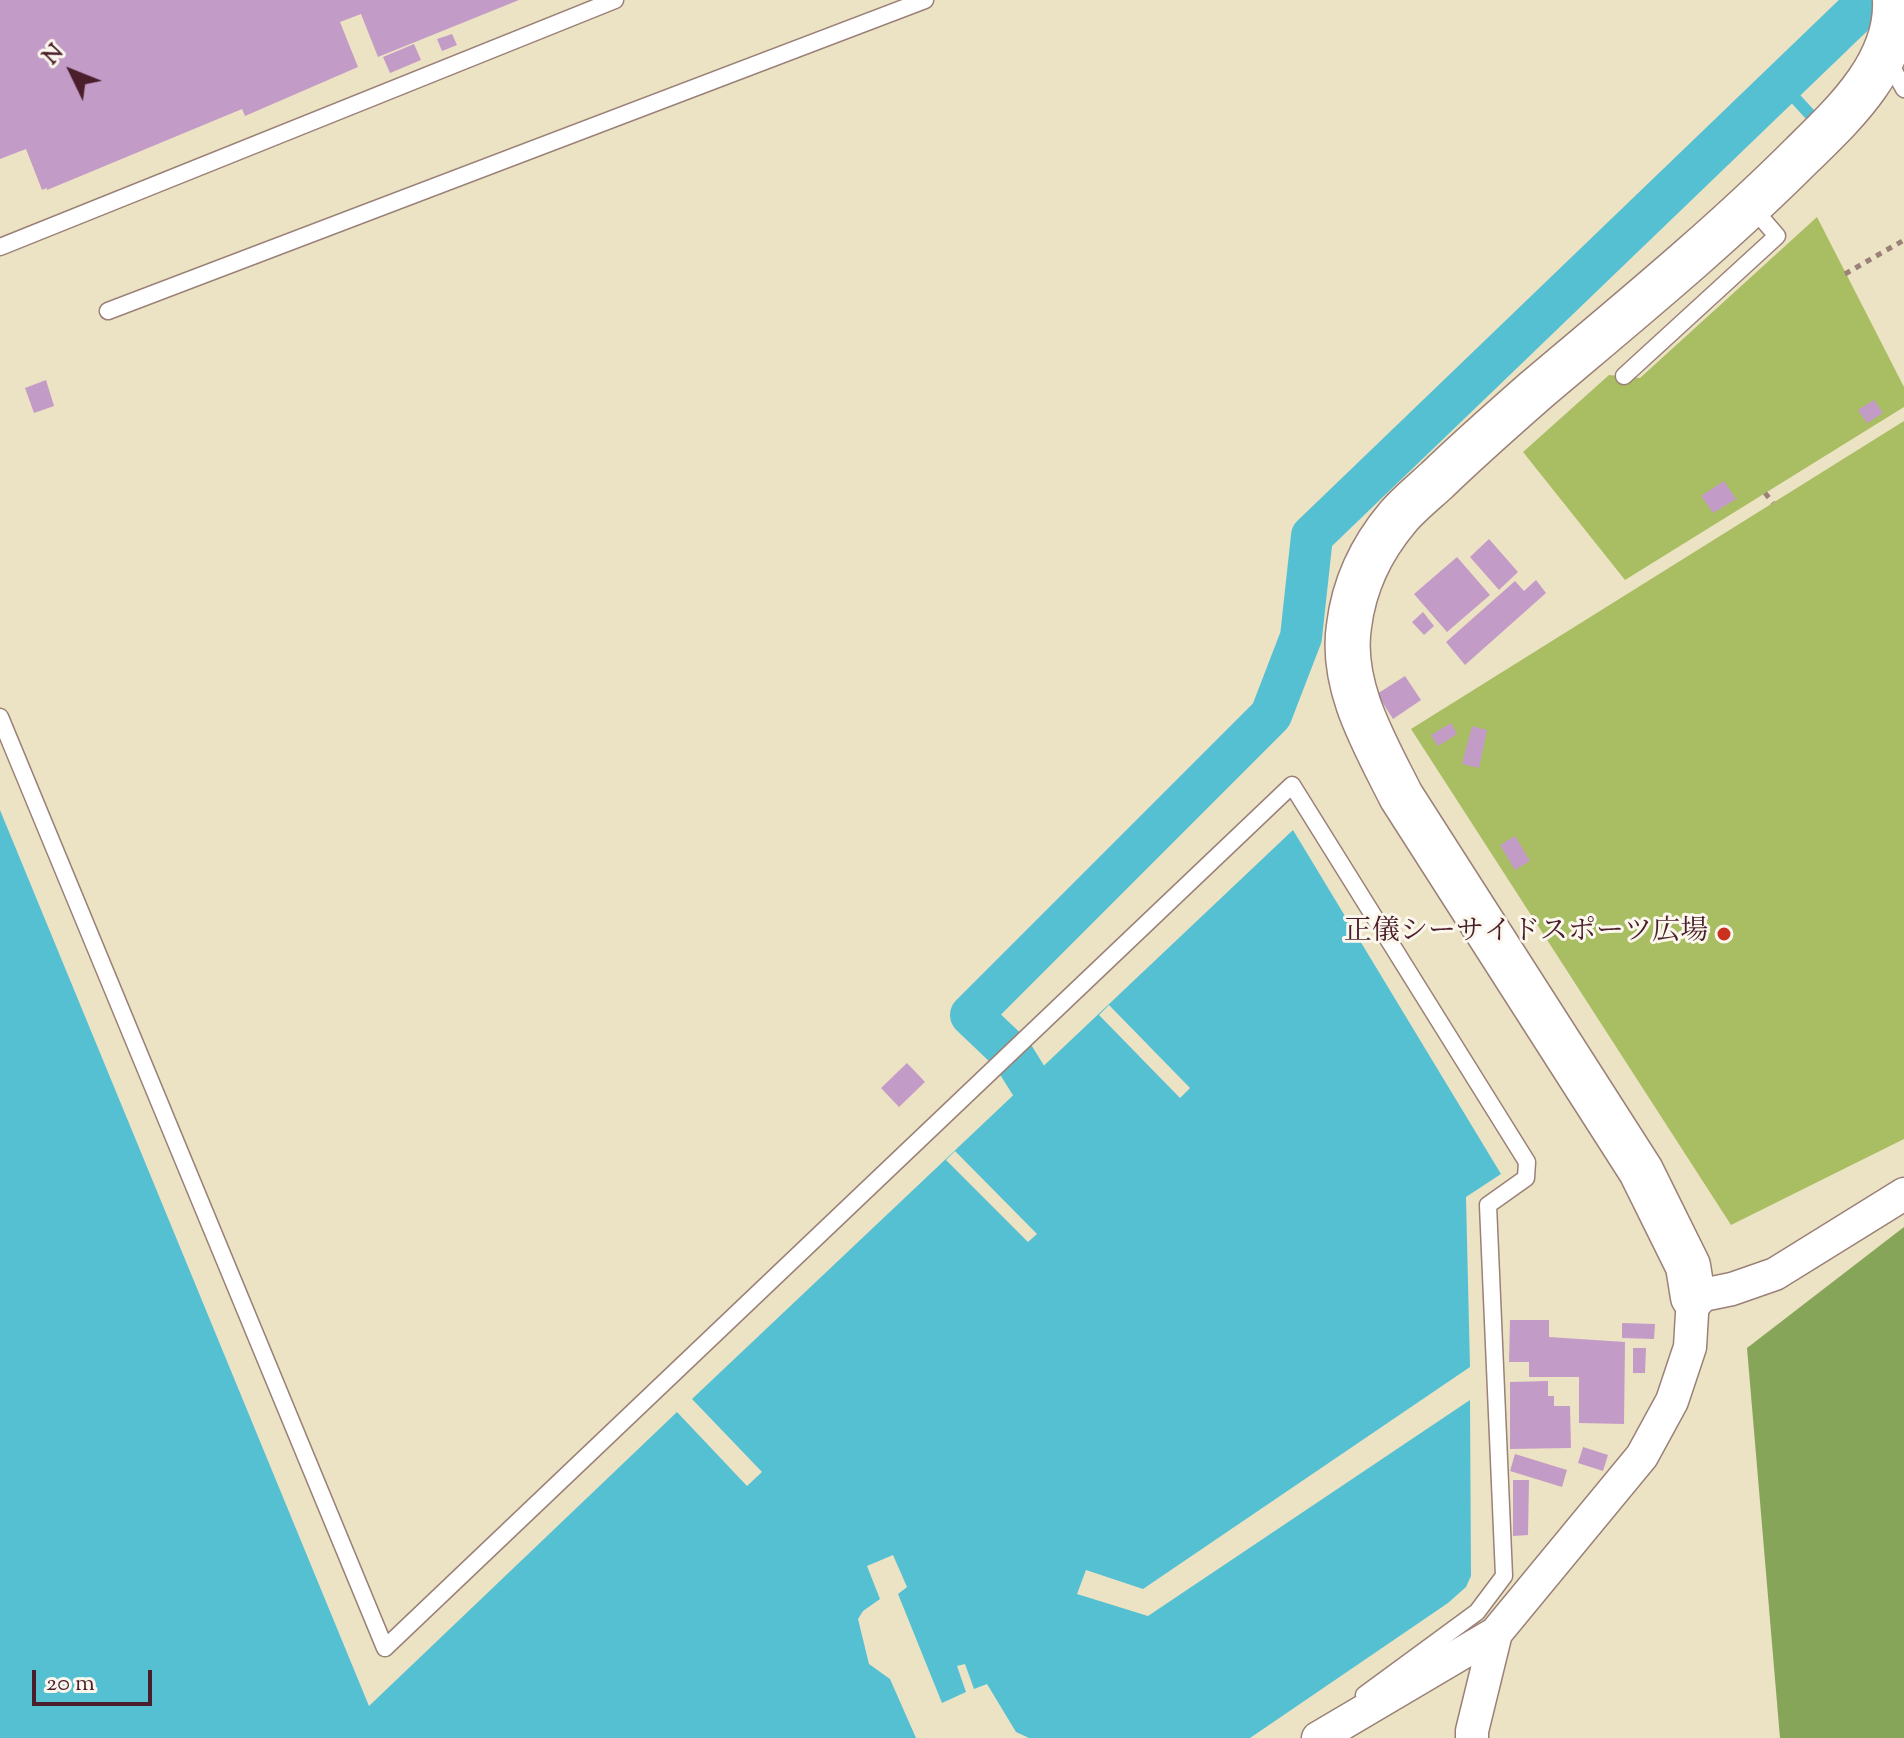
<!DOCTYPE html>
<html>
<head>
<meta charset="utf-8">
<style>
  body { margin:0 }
  #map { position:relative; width:1904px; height:1738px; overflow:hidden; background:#ece3c4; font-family:"Sorts Mill Goudy",serif }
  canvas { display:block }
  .north { position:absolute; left:32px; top:32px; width:80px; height:80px; -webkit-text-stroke:6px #fbf7ec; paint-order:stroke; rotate:313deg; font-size:22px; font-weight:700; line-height:32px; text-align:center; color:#4a1f2b }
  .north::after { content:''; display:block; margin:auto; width:28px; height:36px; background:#4a1f2b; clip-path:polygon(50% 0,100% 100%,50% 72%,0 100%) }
  .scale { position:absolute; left:32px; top:1670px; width:120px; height:36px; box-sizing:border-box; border:4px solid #4a1f2b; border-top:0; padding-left:10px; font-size:24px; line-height:28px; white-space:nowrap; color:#4a1f2b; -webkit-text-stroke:6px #fbf7ec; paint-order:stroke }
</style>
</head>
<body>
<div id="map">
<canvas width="1904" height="1738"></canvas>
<div class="north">N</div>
<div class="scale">20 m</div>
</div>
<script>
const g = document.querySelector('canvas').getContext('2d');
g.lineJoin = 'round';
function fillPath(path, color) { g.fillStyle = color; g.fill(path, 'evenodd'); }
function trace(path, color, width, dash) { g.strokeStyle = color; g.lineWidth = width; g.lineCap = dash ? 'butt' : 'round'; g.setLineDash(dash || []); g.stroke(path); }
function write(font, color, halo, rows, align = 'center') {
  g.font = font + ' "Sorts Mill Goudy","Noto Serif JP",serif'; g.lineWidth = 6; g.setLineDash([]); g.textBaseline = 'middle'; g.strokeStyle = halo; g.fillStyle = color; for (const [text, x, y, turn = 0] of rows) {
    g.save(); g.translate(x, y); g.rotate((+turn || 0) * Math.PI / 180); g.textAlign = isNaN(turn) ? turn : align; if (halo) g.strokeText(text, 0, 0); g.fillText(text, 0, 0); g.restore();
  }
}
const green = new Path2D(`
  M1817,217L1904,387V407L1625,580L1523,452L1609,375L1640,378Z
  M1904,421V1139L1731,1225L1411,729Z`);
const forest = new Path2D(`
  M1904,1227V1738H1780L1747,1348Z`);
const water = new Path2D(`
  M0,810L369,1706L677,1412L747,1486L762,1472L692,1399L1023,1086L1017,1080L1028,1068L1034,1075L1293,830L1501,1174L1466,1197L1470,1367L1143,1589L1086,1570L1077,1594L1148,1616L1470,1400L1471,1576L1466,1587L1448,1603L1250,1738H1029L1016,1732L987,1684L974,1689L965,1664L957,1666L966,1692L942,1703L898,1594L907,1587L893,1555L867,1566L880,1599L863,1611L858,1619L869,1664L890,1679L916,1738H0Z`);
const pier = new Path2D(`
  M1109,1005L1190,1088L1180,1098L1099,1015Z
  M955,1151L1037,1234L1028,1242L946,1160Z
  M1470,1371L1145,1592H1142L1088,1574L1082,1591L1147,1611L1470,1396L1147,1612L1081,1591L1087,1574L1145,1592Z
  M691,1400L760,1472L748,1484L679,1412L681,1410L748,1480L757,1472L689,1402Z
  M892,1557L905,1588L896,1594L942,1707L938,1704L895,1595V1592L902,1586L891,1560L872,1568L883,1602L869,1567Z`);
const stream = new Path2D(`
  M1782,84L1816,121`);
const canal = new Path2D(`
  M1042,1102L1012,1054L971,1015L1271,715L1301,637L1312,536L1866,3`);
const building = new Path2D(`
  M0,0H519L378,57L361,14L340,22L358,67L245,116L242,109L47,190V188L42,190L26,149L0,159Z
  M452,34L457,45L442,51L437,39Z
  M414,44L421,60L390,73L383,57Z
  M46,380L54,406L34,413L25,388Z
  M1874,400L1883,413L1867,423L1858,410Z
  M1724,481L1736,499L1713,513L1701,496Z
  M1489,539L1518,572L1499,590L1470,557Z
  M1457,557L1490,595L1447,632L1414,594Z
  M1536,580L1546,593L1465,665L1446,642L1515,581L1524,591Z
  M1423,612L1434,626L1424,635L1412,622Z
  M1405,676L1421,700L1393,719L1377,694Z
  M1451,723L1457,734L1438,746L1431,735Z
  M1472,726L1487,730L1479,768L1462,764Z
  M1515,836L1530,861L1515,870L1500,845Z
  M907,1063L925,1082L899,1107L881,1088Z
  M1510,1320H1549V1337L1625,1342L1624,1424L1579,1423V1377H1529V1362H1509Z
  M1622,1323L1655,1324L1654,1339L1622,1338Z
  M1633,1348H1646L1645,1373H1633Z
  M1548,1381V1396H1554V1406H1570L1571,1448L1510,1449V1382Z
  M1583,1447L1608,1455L1603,1471L1578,1463Z
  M1515,1454L1567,1470L1562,1487L1510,1471Z
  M1513,1480H1529L1528,1535L1513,1536Z`);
const path = new Path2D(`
  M1845,274L1904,240
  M1765,493L1773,503`);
const lane = new Path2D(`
  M1888,60L1904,89
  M0,247L615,0
  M108,311L925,0
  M1624,376L1777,236L1752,207
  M0,717L385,1648L1292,785L1527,1162L1526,1178L1488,1205L1504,1576L1477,1612L1364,1695`);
const street = new Path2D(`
  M1318,1738L1496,1633L1642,1456L1672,1401L1690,1347L1693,1297L1732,1289L1775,1274L1904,1194
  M1472,1738V1731L1496,1633`);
const secondary = new Path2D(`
  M1693,1297L1688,1266L1641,1171L1401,796C1375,744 1340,686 1349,626C1354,585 1371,549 1398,517C1409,504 1424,492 1437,480C1469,449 1502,420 1535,391C1626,314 1718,239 1802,155C1844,114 1898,64 1895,0`);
const markers = [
  [1724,934,8,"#c8321e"]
];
const poiNames = [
  ["正儀シーサイドスポーツ広場",1708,934]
];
fillPath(green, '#a9be63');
fillPath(forest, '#86a559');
fillPath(water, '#56c0d3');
fillPath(pier, '#ece3c4');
trace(stream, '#56c0d3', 12);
trace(canal, '#56c0d3', 42);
fillPath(building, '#c39bc7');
trace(lane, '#9b8178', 19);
trace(street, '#9b8178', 35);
trace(secondary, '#9b8178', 47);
trace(path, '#9b8178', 5, [6, 6]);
trace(lane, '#fff', 16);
trace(street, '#fff', 32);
trace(secondary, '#fff', 44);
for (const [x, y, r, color] of markers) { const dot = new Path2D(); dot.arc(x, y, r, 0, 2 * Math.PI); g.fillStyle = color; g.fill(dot); trace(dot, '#fbf7ec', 3); }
write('28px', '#4a1f2b', '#fbf7ec', poiNames, 'right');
</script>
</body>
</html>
